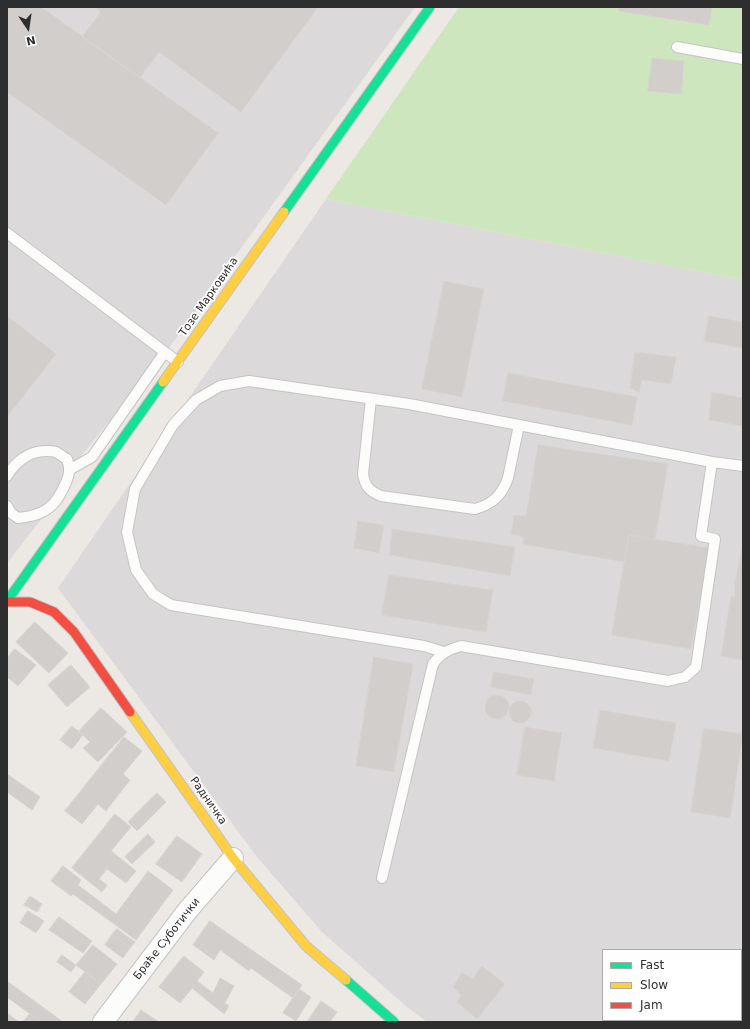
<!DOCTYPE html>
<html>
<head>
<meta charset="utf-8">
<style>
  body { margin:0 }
  #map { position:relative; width:750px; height:1029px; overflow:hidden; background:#ece8e4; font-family:"DejaVu Sans",sans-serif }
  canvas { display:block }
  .frame { position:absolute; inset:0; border:8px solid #2e2e2e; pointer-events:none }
  .legend { position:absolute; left:602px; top:949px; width:140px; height:72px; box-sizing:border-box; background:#fff; border:1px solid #ababab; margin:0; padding:5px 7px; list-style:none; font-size:12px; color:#2e2e2e }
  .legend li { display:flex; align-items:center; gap:8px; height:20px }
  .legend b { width:20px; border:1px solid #ababab }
  .north { position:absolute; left:8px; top:8px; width:40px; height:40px; -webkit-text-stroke:3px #fff; paint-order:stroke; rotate:167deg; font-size:11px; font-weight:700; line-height:16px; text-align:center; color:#2e2e2e }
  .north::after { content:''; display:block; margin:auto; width:14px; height:18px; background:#2e2e2e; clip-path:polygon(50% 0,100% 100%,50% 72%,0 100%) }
</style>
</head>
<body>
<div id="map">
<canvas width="750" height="1029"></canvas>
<div class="frame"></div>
<ul class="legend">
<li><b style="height:5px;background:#16e098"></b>Fast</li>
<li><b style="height:5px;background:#ffcf43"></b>Slow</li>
<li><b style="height:5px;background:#f24e42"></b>Jam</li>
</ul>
<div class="north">N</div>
</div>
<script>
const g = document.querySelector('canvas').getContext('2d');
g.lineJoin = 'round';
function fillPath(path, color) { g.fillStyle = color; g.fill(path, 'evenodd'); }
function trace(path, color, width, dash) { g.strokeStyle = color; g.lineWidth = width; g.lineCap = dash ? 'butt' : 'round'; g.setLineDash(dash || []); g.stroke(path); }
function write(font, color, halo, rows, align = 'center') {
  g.font = font + ' "DejaVu Sans",sans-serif'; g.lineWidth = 3.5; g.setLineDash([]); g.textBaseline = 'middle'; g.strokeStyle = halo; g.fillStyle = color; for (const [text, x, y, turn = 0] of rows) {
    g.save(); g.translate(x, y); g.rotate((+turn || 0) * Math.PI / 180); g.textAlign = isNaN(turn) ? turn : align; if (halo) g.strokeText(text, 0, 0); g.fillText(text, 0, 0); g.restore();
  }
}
const industrial = new Path2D(`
  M7,7H415L174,341L69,471L57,499L7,563Z
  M326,199L743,280V982H741V950H603V1020H682V1022H427L407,1007L322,932L257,857L58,588Z`);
const green = new Path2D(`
  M459,7H743V280L326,199Z`);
const building = new Path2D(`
  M7,7H41L218,133L166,205L7,92Z
  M95,7H318L241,112L159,52L140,78L82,37L101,12Z
  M619,7H712L709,25L619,11Z
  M652,58L684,61L681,94L648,91Z
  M444,281L484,289L462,397L422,389Z
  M7,316L56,354L7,417Z
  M709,316L743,322V348L704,341Z
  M635,352L676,357L671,384L642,380L639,392L630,388Z
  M508,373L637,397L632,425L503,401Z
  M712,392L743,398V426L709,420Z
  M538,445L668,464L655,539L629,535L624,562L523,544L524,537L511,534L514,515L526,516Z
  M358,521L384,525L379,553L354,548Z
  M392,529L515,547L510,576L390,555Z
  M629,535L709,548L691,649L612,635Z
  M742,549H743V660L721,656L731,596L735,597V584Z
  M389,575L493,590L486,632L382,615Z
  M35,622L68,653L49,673L16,642Z
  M15,649L36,665L18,686L7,677V658Z
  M374,657L413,664L394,772L356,766Z
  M71,665L90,687L67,707L48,685Z
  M494,672L534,679L531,695L491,687Z
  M485 707a12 12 0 1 1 24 0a12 12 0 1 1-24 0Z
  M509 712a11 11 0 1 1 22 0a11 11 0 1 1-22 0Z
  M101,708L127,732L98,762L83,748L90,742L79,731Z
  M600,710L676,723L669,761L593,748Z
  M72,726L83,735L72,749L60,740Z
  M525,727L562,733L554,781L517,775Z
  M704,728L743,734L730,818L691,812Z
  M124,737L142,751L123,774L130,780L106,811L98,804L82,824L65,811Z
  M7,774L40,797L32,810L7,792Z
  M157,793L166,802L137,831L128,822Z
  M115,814L131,827L111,851L136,871L126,883L107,869L99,879L107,885L102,892L72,868Z
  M148,834L155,842L132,864L125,857Z
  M177,836L202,854L182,882L156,864Z
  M63,866L81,880L78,885L116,914L148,871L173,890L136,940L73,894L71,896L51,881Z
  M30,896L42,904L37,912L24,905Z
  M28,911L44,921L36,933L20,923Z
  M59,917L92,941L83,953L49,930Z
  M210,921L302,985L293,998L251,968L249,971L220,950L214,960L193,945Z
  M117,929L135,942L130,948L112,935Z
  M112,935L130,948L123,958L105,945Z
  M93,945L117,964L101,984L76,965Z
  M62,955L76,965L71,972L57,962Z
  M184,956L204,972L197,981L213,993L220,978L234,986L225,1003L229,1006L224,1014L192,988L180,1003L159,987Z
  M482,966L505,984L477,1019L457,1002L461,995L453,987L462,972L472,979Z
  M85,972L101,984L85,1004L69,992Z
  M7,981L63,1022H41L7,997Z
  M299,989L311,997L296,1021L283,1013Z
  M741,993H743V1022H730V1020H741Z
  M321,1001L337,1012L330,1022H310L308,1021Z
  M141,1010L159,1022H133Z
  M7,1013L19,1022H7Z
  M30,1014L41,1022H23Z`);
const lane = new Path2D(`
  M677,47L743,59
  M7,233L178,362
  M371,399L363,474C365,486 369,491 381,496L475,509C493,504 502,495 508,478L519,425
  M69,470L92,457L165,352
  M7,476C15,462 29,451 46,451C49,451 53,451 56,452C60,454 63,457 67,459C68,463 70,468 69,472C68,481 58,501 50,507C42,514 28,517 18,518L11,513L7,506
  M444,652L424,646L171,605L153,594L136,570L127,532L135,489L173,425L196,400L220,386L249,381L409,404L712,462L743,466
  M382,878L433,664C441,653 449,649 461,646L668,681L685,677L696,667L715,539L701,536L712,462`);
const street = new Path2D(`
  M103,1022L188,910L233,858`);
const fast = new Path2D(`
  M284,212L430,7
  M7,601L163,382
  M346,980L394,1022`);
const slow = new Path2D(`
  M163,382L284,212
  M130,712L233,858L306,946L346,980`);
const jam = new Path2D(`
  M7,602H30L54,612L74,632L130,712`);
const streetNames = [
  ["Тозе Марковића",209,297,-55],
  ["Радничка",208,801,55],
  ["Браће Суботички",167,939,-52]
];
fillPath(industrial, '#dcd9db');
fillPath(green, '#cee6be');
fillPath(building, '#d1cecb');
trace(building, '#d7d4d0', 1);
trace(lane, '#c5c4c5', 12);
trace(street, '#c5c4c5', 22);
trace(fast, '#c5c4c5', 11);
trace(slow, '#c5c4c5', 11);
trace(jam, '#c5c4c5', 11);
trace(lane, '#fcfcfb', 10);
trace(street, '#fcfcfb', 20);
trace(fast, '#16e098', 9);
trace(slow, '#ffcf43', 9);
trace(jam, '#f24e42', 9);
write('11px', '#2e2e2e', '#fff', streetNames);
</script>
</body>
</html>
